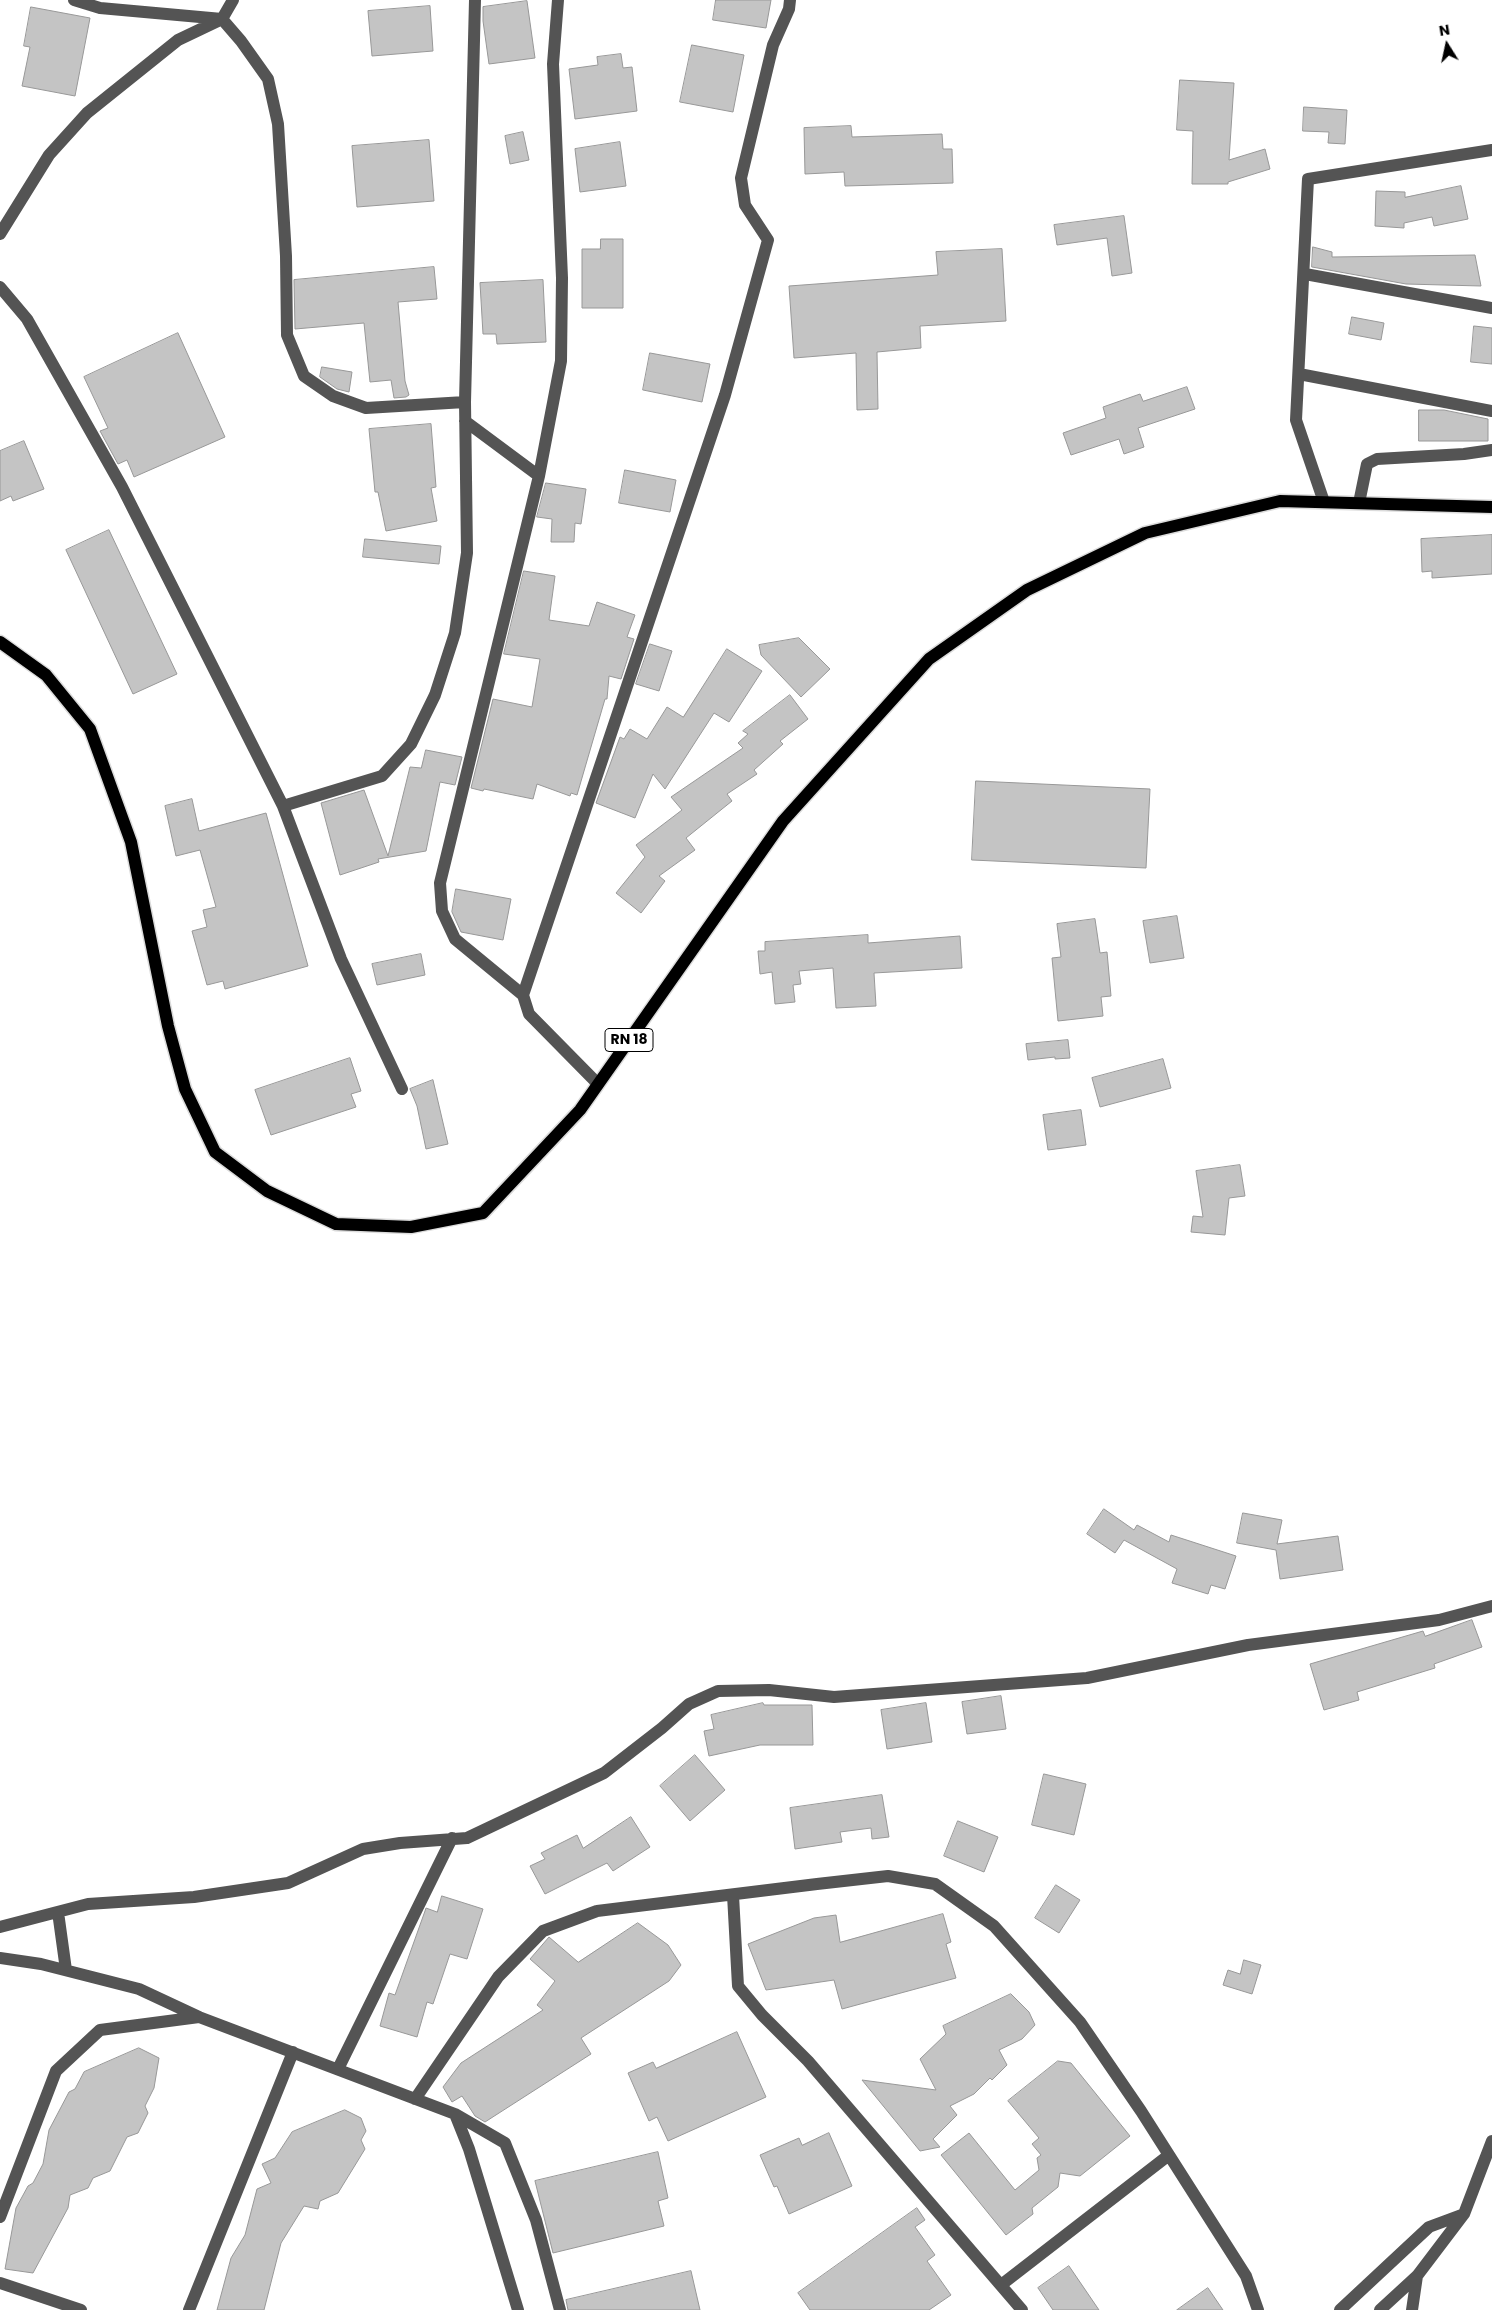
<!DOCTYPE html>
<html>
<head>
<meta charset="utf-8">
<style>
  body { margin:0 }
  #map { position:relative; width:1492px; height:2310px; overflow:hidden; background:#fff; font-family:Poppins,sans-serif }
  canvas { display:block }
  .north { position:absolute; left:1422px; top:20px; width:50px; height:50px; -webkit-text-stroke:4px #fff; paint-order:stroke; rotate:350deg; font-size:14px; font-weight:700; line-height:20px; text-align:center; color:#000 }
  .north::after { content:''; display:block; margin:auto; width:18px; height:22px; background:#000; clip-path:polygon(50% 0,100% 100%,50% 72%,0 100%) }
</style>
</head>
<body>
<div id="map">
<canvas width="1492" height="2310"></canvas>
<div class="north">N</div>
</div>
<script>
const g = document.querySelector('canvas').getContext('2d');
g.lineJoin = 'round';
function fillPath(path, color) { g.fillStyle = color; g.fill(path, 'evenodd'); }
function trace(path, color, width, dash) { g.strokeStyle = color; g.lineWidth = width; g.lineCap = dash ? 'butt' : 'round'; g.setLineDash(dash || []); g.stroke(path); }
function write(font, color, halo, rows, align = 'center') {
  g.font = font + ' Poppins,sans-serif'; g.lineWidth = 4; g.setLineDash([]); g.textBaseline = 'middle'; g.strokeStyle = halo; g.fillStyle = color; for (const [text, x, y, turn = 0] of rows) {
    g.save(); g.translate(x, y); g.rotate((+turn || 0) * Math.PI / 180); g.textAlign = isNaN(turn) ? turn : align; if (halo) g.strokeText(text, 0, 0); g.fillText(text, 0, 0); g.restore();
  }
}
const building = new Path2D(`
  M716,0H771L766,28L713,20Z
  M527,1L535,58L489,64L483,21V7Z
  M430,6L433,51L372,56L368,11Z
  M31,7L90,18L75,96L22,86L30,47L24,46Z
  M692,45L744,55L733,112L680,102Z
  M621,54L623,68L632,67L637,111L575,119L569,69L598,65L597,57Z
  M1180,80L1234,83L1229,160L1265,149L1270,169L1228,182V184H1192L1193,131L1177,130Z
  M1304,107L1347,110L1345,144L1328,143L1329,132L1303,131Z
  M851,126L852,137L942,134L943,149H952L953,183L845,186L844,172L805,174L804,128Z
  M523,132L529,160L510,164L505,136Z
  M429,140L434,201L357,207L352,146Z
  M620,142L626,186L580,192L575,149Z
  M1461,186L1468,219L1434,226L1432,217L1404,223V228L1375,226L1376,191L1405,192V197Z
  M1124,216L1132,273L1112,276L1107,238L1057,245L1054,225Z
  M601,239H623V308H582V249H600Z
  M1313,247L1332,252V257L1475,255L1481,286L1406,284L1312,267Z
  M1002,249L1006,321L920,326L921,348L877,352L878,409L857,410L856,353L794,358L789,286L938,275L936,252Z
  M434,267L437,299L398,302L405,381L409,395L406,397L394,398L391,380L370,382L364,323L295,329L294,280Z
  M543,280L546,342L497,344L496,334H483L480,283Z
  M1352,317L1384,323L1381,340L1349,334Z
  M1474,326L1492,328V364L1471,362Z
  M178,333L225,437L134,477L127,460L118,464L100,431L108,428L84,377Z
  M650,353L710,364L702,402L643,390Z
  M322,367L352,372L349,392L337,389L320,377Z
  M1187,387L1195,409L1138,428L1144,447L1124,454L1119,439L1071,455L1063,433L1106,418L1103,407L1140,394L1143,401Z
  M1419,410H1444L1488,419V441H1419Z
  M431,424L436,487L431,488L437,521L386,531L378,492H375L369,429Z
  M24,441L44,489L13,501L11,496L0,501V451Z
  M625,470L676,480L670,512L619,503Z
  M546,483L586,489L581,524L575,523L574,542H551L552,519L537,517Z
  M109,530L177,674L133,694L66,550Z
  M1492,535V574L1432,578V571L1422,572L1421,539Z
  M365,539L441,546L439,564L363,557Z
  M524,571L555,576L549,620L589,626L597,602L635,615L627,637L634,639L621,679L609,676L607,699H605L577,795L571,793L570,796L537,784L533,799L484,789L483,791L471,788L493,699L532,707L540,659L504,654Z
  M799,638L830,669L801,697L761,655L759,645Z
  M650,644L672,651L659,691L636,684Z
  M727,649L762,671L729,722L714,713L665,789L653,774L635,818L596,803L620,737L624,739L630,729L647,739L667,707L683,717Z
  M790,695L808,719L780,741L783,744L754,770L757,774L727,794L732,801L686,838L695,850L659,876L665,881L641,913L616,893L645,857L636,845L682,810L671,797L743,748L738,743L748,734L743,731Z
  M426,750L462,757L455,785L440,782L426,851L378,859L379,862L340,875L321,803L364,790L388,856L410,767L421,768Z
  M976,781L1150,789L1146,868L972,860Z
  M192,799L199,831L266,813L308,966L225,989L223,981L207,985L192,931L207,927L203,910L216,907L200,850L176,856L165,806Z
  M456,889L511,899L503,940L461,932L452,912Z
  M1177,916L1184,958L1150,963L1143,921Z
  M1095,919L1100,953L1107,952L1111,996L1101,997L1103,1016L1058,1021L1052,958L1061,957L1057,924Z
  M868,935V943L960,936L962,968L874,973L876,1006L836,1008L833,968L799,971L801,984L793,985L795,1002L775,1004L772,972L760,974L758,951H765V942Z
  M421,954L425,975L377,985L372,964Z
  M1068,1040L1070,1058L1055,1059V1057L1028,1060L1026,1044Z
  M350,1058L361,1091L351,1094L356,1107L271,1135L255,1090Z
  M1163,1059L1171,1088L1100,1107L1092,1078Z
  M433,1080L448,1144L426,1149L417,1106L410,1089Z
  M1081,1110L1086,1145L1048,1150L1043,1115Z
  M1240,1165L1245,1196L1229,1198L1225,1235L1191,1232L1193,1216L1203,1217L1196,1171Z
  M1104,1509L1134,1530L1137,1525L1169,1542L1171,1535L1236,1556L1225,1589L1211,1585L1208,1594L1172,1583L1177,1569L1124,1540L1115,1553L1087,1534Z
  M1243,1513L1282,1520L1277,1544L1338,1536L1343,1570L1280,1579L1276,1550L1237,1543Z
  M1472,1620L1482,1647L1434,1664L1435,1668L1357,1692L1359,1700L1324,1710L1310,1664L1423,1631L1425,1636Z
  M1001,1696L1006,1729L967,1734L962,1702Z
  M763,1703L764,1705H812L813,1745H760L709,1756L704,1731L714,1729L711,1715Z
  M926,1703L932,1742L887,1749L881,1710Z
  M695,1755L725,1790L690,1821L660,1786Z
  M1044,1774L1086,1784L1074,1835L1032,1825Z
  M882,1795L889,1837L872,1839L871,1828L840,1832L842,1842L795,1849L790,1808Z
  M631,1817L650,1847L613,1871L607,1863L545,1894L530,1866L545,1859L541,1853L577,1835L583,1848Z
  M958,1821L998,1837L984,1872L944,1856Z
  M1056,1885L1080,1900L1059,1933L1035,1918Z
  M442,1896L483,1909L467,1959L450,1954L433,2004L427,2002L417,2037L380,2026L389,1993L395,1995L425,1911L426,1908L437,1912Z
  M943,1914L951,1942L946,1944L956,1978L842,2009L834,1980L766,1990L748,1944L814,1918L836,1915L840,1942Z
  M638,1923L668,1945L681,1965L669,1981L581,2038L591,2054L485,2122L475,2116L462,2096L452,2102L443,2087L461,2063L543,2010L537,2005L555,1981L530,1959L549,1937L578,1962Z
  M1244,1960L1261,1965L1252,1994L1223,1985L1228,1970L1240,1974Z
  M1011,1994L1029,2012L1035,2025L1022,2039L999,2050L1007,2065L992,2080L990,2078L974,2094L950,2106L957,2115L933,2139L940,2147L920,2151L862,2080L936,2090L920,2059L946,2034L943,2026Z
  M737,2032L766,2097L668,2141L657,2117L649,2121L628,2073L653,2062L656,2068Z
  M139,2048L159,2058L154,2088L145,2106L148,2113L138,2133L127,2137L110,2171L93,2178L88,2188L70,2195L68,2208L33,2273L5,2269L16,2208L28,2186L33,2183L43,2164L49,2130L69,2092L75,2089L84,2072Z
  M1058,2061L1071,2063L1130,2136L1080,2176L1060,2173L1058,2187L1032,2208L1033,2214L1006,2235L941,2155L969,2133L1015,2190L1039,2170L1037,2158L1041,2155L1032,2144L1039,2138L1008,2101Z
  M345,2110L361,2118L366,2131L361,2140L365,2149L338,2193L320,2201L318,2209L304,2206L281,2243L264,2310H217L231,2258L245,2235L257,2189L271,2183L262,2164L275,2158L292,2132Z
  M829,2133L852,2186L789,2214L777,2186L774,2187L760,2155L799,2138L802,2145Z
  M658,2152L668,2198L658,2201L664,2226L553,2253L535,2181Z
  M917,2208L925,2220L915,2227L935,2255L927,2261L951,2295L929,2310H810L798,2293Z
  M1069,2266L1099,2310H1053L1038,2288Z
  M691,2271L700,2310H568L566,2300Z
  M1208,2288L1223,2310H1177Z`);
const minor = new Path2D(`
  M74,0L100,8L222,19L241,41L268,79L278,124L286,256L287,335L304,376L333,396L366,408L465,402
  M0,234L49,155L87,113L178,40L222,19L233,0
  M1305,274L1492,308
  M0,287L27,319L122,487L283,806L341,959L402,1089
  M1299,374L1492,411
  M465,421L539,476
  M1324,502L1296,420L1308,179L1492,150
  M1359,503L1367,464L1377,459L1464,454L1492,450
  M283,806L382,776L411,744L435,695L455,633L467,553L465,402L475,0
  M523,995L455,939L442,911L440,883L539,476L561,361L562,278L553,64L558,0
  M598,1084L529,1014L523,995L725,395L768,240L745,205L741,178L773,45L789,9L790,0
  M733,1895L738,1986L762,2015L808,2061L1022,2310
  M58,1912L66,1970
  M0,1927L88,1904L194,1897L288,1883L363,1849L400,1843L467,1838L604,1773L662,1728L689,1704L718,1691L769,1690L834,1697L1087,1678L1248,1645L1439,1620L1492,1606
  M0,1958L41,1964L139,1989L199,2017
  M338,2069L452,1838
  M415,2099L498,1977L543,1931L597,1911L817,1884L888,1876L935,1884L994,1926L1080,2022L1141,2111L1246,2276L1258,2310
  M455,2114L469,2149L518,2310
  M0,2217L56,2071L100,2030L199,2017L455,2114L505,2143L536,2220L560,2310
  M0,2283L81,2310
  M1001,2285L1169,2155
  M189,2310L293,2052
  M1340,2310L1429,2227L1464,2214
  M1380,2310L1417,2276L1464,2214L1492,2141
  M1412,2310L1417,2276`);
const major = new Path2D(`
  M0,642L46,675L90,729L131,842L168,1026L185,1089L215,1152L267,1191L336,1224L411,1227L483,1213L580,1110L783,821L929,659L1027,590L1145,533L1280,501L1492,507`);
const shields = [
  [629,1040,48]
];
const shieldNames = [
  ["RN 18",629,1040]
];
fillPath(building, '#c4c4c4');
trace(building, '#989898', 1);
trace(major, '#dbdbdb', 15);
trace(minor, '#545454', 12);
trace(major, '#000', 12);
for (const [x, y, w] of shields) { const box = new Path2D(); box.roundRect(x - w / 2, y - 11.5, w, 23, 4); g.fillStyle = '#fff'; g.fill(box); trace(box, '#000', 1); }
write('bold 14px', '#000', null, shieldNames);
</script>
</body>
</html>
